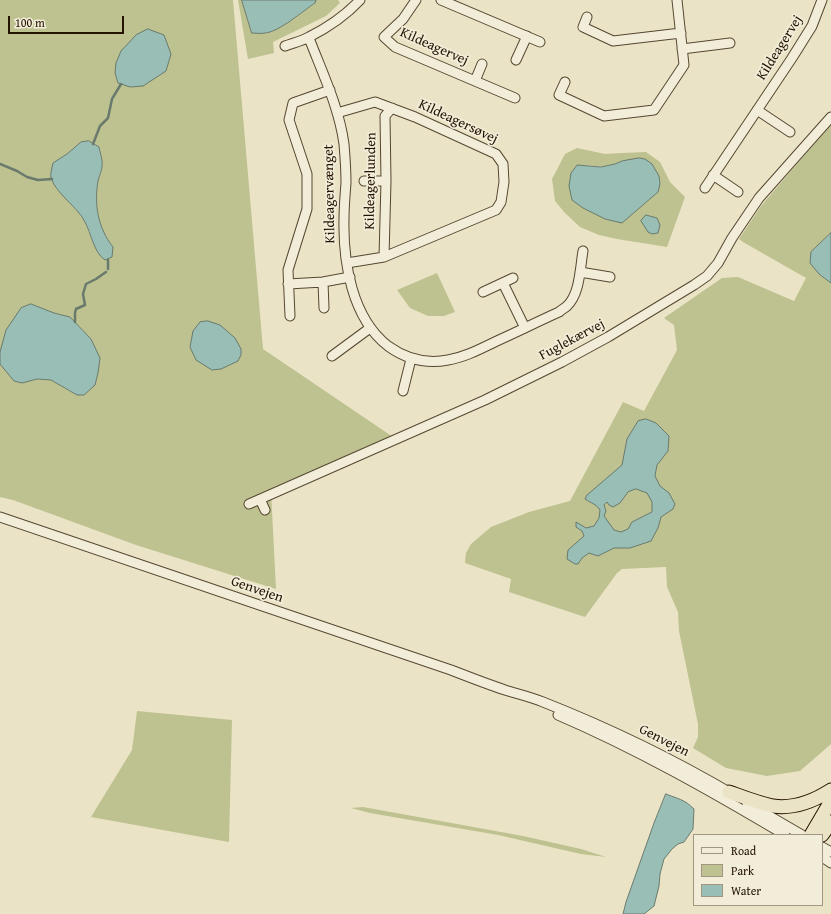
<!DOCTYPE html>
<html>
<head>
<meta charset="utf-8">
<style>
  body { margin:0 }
  #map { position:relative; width:831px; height:914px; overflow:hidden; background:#ebe3c5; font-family:"Gentium Book Plus",serif }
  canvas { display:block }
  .legend { position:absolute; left:693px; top:834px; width:130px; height:72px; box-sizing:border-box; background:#f2edd9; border:1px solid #a09682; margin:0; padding:5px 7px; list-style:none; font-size:12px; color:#241300 }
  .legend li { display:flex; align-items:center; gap:8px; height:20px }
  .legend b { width:20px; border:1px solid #a09682 }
  .scale { position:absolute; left:8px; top:16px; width:116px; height:18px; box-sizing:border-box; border:2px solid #241300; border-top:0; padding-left:5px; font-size:12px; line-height:14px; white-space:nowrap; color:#241300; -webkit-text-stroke:3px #f2edd9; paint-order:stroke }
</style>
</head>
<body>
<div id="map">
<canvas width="831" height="914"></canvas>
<ul class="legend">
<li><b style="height:5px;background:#f2edd9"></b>Road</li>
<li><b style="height:11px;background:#bdc290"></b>Park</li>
<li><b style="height:11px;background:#98beb6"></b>Water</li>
</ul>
<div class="scale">100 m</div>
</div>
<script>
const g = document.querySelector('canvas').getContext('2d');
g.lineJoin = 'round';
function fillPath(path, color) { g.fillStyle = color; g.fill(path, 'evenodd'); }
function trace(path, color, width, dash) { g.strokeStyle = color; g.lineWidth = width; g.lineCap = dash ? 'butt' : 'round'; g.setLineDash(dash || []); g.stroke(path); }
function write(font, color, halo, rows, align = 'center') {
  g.font = font + ' "Gentium Book Plus",serif'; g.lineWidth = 3.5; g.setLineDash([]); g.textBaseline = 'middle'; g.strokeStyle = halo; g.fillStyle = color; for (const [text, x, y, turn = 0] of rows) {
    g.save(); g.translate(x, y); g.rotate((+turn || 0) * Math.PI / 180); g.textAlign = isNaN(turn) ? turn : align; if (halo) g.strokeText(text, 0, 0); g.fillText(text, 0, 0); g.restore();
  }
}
const green = new Path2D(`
  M0,0H233L263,349L393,437L271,491L276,589L136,545L13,500L0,497ZM89,141L99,147C100,153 103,160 102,166C102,171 99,176 98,181C94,205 98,228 113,247L91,238L85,221L70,202L56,188L53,163ZM54,313L70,317L91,339L77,395L51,380L37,379Z
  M238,0H242L252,33H266L291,21L315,3L316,0H338L340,3L326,16L273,42L274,53L248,59Z
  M831,124V233L811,252L819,274L831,283V744L800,771L767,776L726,768L693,748L698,737V724L679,631L678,612L667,587L666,567L622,569L617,573L585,617L509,592L511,579L465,563L466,553L471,544L491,527L529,512L570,501L623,402L644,411L677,350L674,325L664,318L722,278L738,277L794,301L806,278L743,242L739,239L761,206Z
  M577,148L605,154L622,153L646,152L660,162L670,182L685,197L667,247L617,239L599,235L580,227L565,213L555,201L552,179L565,154ZM622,161L658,192L622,222L585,165C601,167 608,167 622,161Z
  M437,273L455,312L444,316H428L410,308L397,290Z
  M137,711L232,720L229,842L91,817L132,750Z
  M363,807L523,836L581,849L606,857L581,854L498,835L370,813L351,808Z`);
const water = new Path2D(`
  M242,0H316L315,3C303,11 279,32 265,33C261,34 256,33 252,33Z
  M148,29L164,35L171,54L166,71L143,86L130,87L118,83L115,73L116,63L121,51L136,35Z
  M89,141L99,147C100,153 103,160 102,166C102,171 99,176 98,181C94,205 98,228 113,247L112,257L105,260C94,253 91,233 85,222C77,206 57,195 51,178C50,174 52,168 53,163L67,154L81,142Z
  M639,158L645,159L652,164L659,176L660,184L658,192L622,223L605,219L583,208L572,200L569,186L571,173L577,165L601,167L615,164L622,161Z
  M646,215L657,218L660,225L658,233L652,234L648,232L641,221Z
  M831,233V283L819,274L810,263L811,252Z
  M31,304L54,313L70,317L91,339L100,358L98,373L95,385L84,395H77L51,380L37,379L22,383L14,381L0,364V352L6,330L21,308Z
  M208,321L220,325L235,338L241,349V355L238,361L221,369L212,370L196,360L190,347L193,331L200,322Z
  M646,419L656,423L669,436L668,451L657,465L655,476L660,486L669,493L675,504L673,509L661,517L658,528L651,541L630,548H614L598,556L589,553L582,558L578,564H575L567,559L568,550L584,536L582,531L576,527V522L586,528L594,526L599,518L600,510C596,504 591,503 585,499L587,495L622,465L627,439L638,421ZM636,489L647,493L652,502V512L632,522L628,529L621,532L614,530L604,516L606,511L604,505L607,502L609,505L613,507L620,503L628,492Z
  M666,794C678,799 684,799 694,809L693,829L684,842L678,844L672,849L664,859L660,874L659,886L654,906L644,914H623L626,902L654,823Z`);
const stream = new Path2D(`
  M93,144L100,126L108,118L112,99L121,84
  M0,164L17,171L27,177L38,180L52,179
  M108,269V260
  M75,322V313L76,309L85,305L83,294L86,284L96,279L106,272`);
const minor = new Path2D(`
  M416,0L403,19L384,37L395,47L515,98
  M441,0L540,42
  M587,17L583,27L613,41L681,33
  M309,38C322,72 339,107 344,144C345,156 346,170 346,183C345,195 344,207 344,219C343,263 352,318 388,346C406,359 427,364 448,360C466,357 482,348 499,340C519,331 539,321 559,312C561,310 565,308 567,306C580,294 580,268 583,251
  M285,46C293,43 302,41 309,37C327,28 346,15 360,0
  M682,49L730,43
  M516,60L527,36
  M475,81L482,64
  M565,82L559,95L604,116L654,110L684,65L677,0
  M757,110L790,132
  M337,113L375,102L415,117L496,154L503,164L504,182L501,202L496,210L384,257L347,263
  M713,175L738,192
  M364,181H386
  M705,188L792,58L812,26L822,0
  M384,257L386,181L385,116L392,108
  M580,272L610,277
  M323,282L324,308
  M503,283L525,328
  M288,284L323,282L350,277
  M483,292L513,278
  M290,316L288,270L307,209V174L289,120L293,103L330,90
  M332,356L370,328
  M403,391L411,359
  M260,499L265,510
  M249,504L485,400L562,362L608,337L694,285L707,276L718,263L732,238L759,198L831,117
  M0,517L451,670C469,677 487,684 505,690C518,694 531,697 543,702C609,728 673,759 734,795
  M558,715C637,749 711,791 785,835
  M747,803L802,835
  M822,847L831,852
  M822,857L831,863`);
const highway = new Path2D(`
  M729,792C743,797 758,803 773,806C794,809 814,801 831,790
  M811,835L831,801
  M822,835L831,822`);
const streetNames = [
  ["Kildeagervej",434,47,24],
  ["Kildeagervej",780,48,-58],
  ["Kildeagersøvej",458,122,25],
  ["Kildeagerlunden",371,181,-89],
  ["Kildeagervænget",330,194,-91],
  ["Fuglekærvej",572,340,-28],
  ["Genvejen",257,590,19],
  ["Genvejen",664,741,27]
];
fillPath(green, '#bdc290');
fillPath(water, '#98beb6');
trace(water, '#6a7a6d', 1);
trace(stream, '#6a7a6d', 2.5);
trace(minor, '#564731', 11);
trace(highway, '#241300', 15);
trace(minor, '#f2edd9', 9);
trace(highway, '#ebe3c5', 13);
write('14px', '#241300', '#f2edd9', streetNames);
</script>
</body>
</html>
